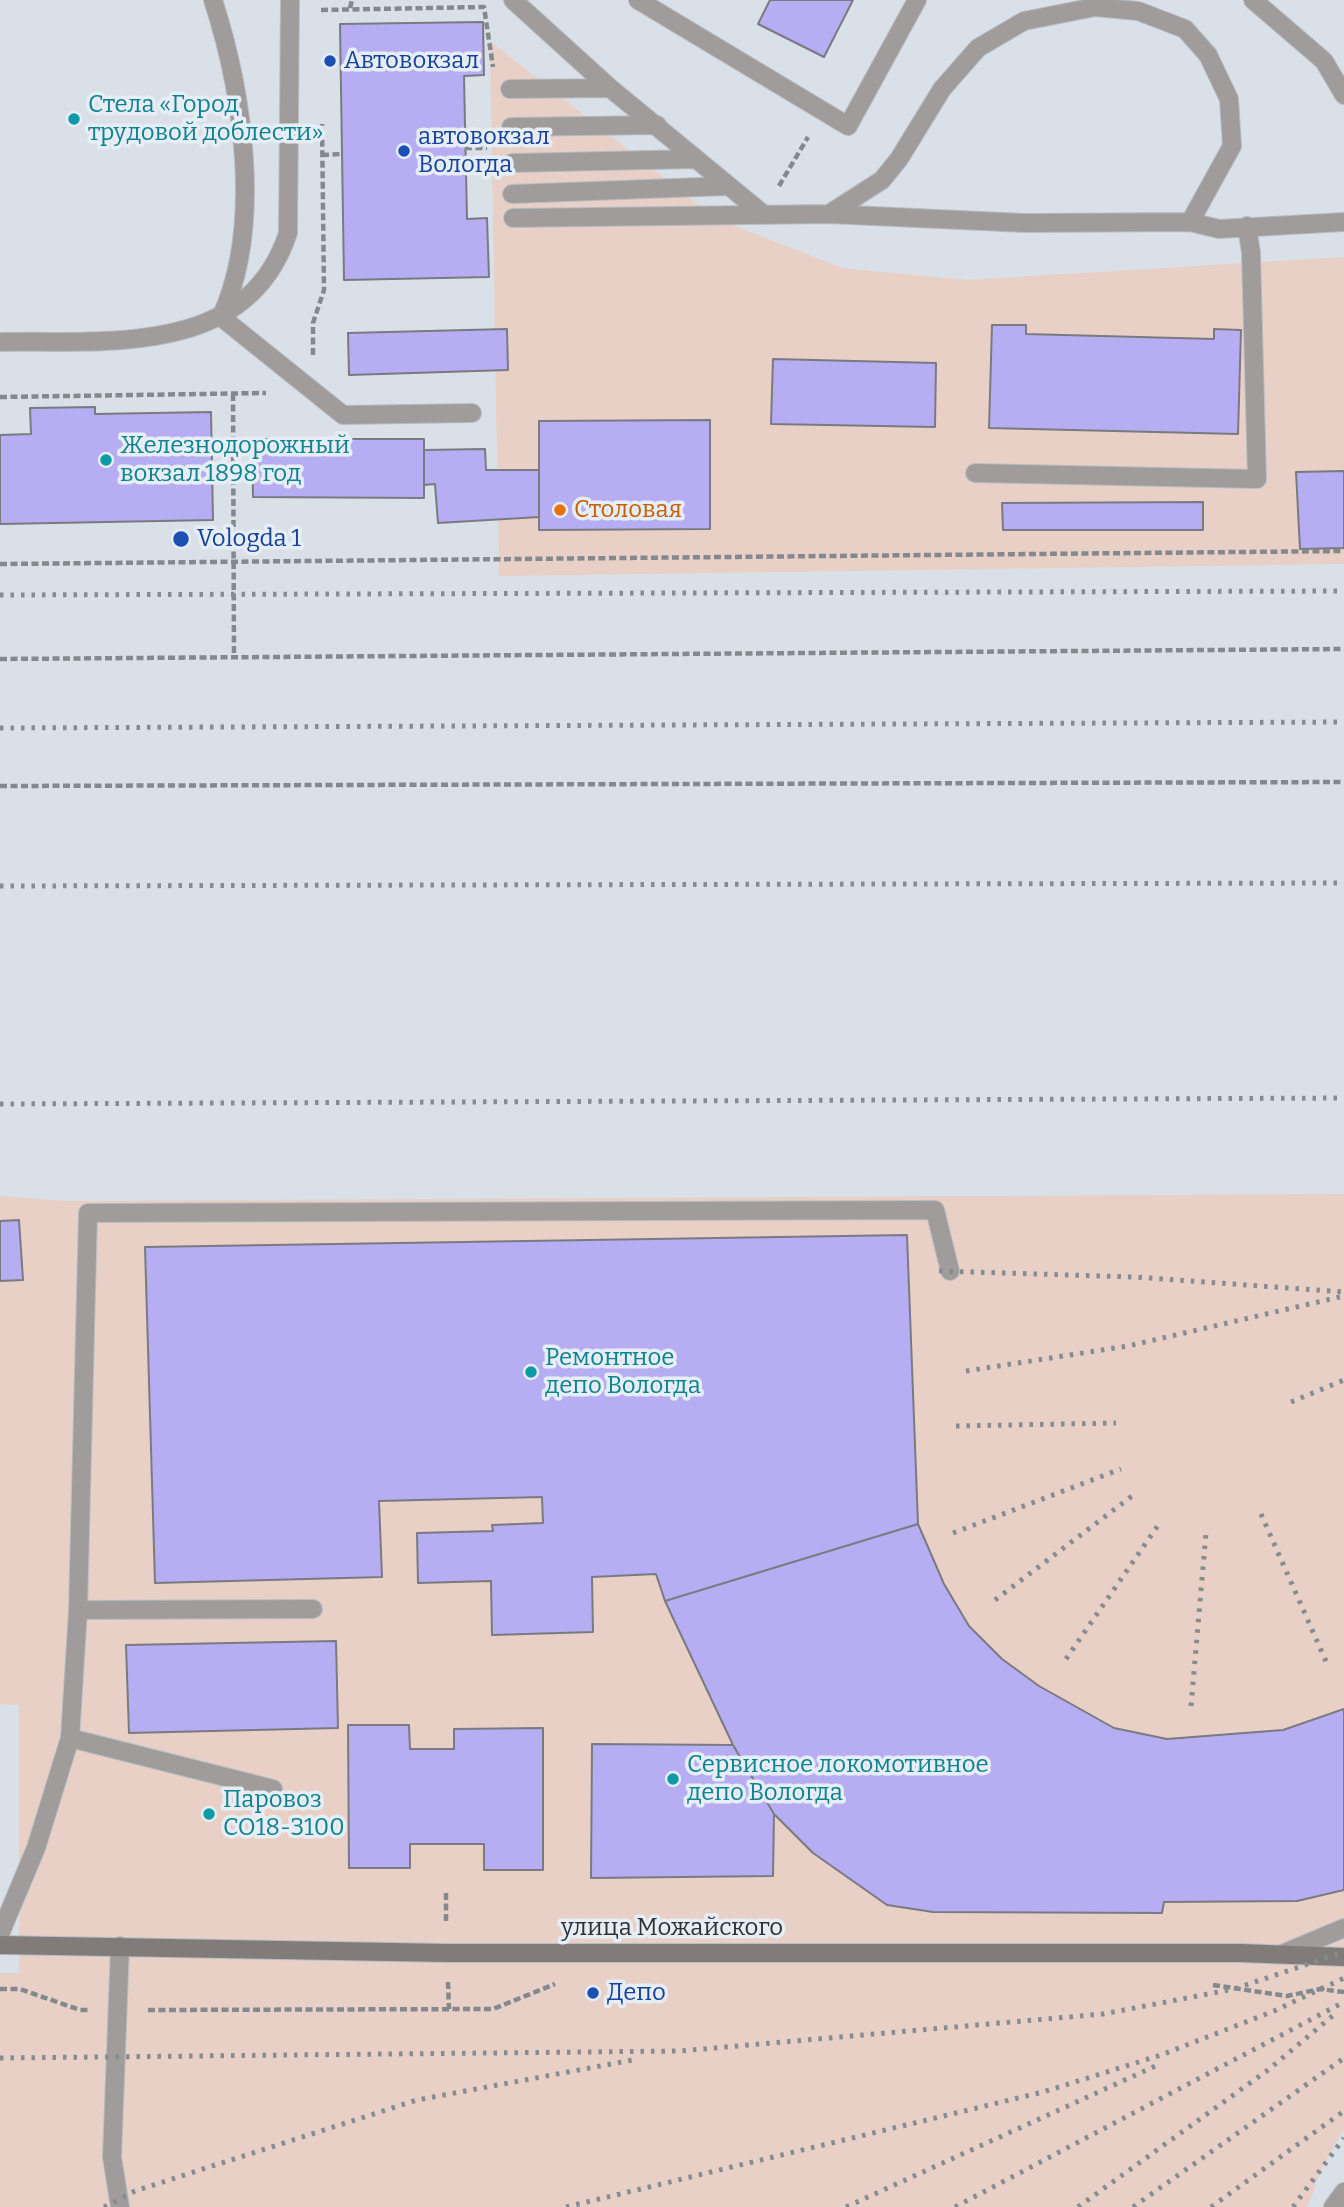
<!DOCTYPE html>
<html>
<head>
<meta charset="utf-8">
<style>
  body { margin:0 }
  canvas { display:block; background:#dae0e7 }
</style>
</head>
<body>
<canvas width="1344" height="2207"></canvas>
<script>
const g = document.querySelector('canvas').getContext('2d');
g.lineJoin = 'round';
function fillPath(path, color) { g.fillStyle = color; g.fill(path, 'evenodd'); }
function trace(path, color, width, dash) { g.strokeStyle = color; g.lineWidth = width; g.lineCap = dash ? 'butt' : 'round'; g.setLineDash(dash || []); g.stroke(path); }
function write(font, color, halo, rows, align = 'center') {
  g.font = font + ' Bitter,serif'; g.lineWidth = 7; g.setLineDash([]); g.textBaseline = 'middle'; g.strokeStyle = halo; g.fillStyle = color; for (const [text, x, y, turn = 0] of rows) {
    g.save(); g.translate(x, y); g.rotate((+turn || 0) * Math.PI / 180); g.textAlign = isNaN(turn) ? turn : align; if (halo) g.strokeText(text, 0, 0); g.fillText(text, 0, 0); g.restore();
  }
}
const industrial = new Path2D(`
  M490,41L715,218L842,268L967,280L1344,257V564L499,576Z
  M1344,1194V2129L1320,2172L1308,2207H0V1973H19V1705L0,1704V1196L67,1201Z`);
const building = new Path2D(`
  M770,0H853L824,57L758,24Z
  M483,22L484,75L464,76L467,219L487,218L489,277L344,280L340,24Z
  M992,325H1026V334L1214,339V329L1241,330L1238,434L989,428Z
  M507,329L508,370L349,375L348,333Z
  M773,359L936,363L935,427L771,424Z
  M95,407V414L211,412L213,520L0,524V435L31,434L30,408Z
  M710,420V529L539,530V421Z
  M252,439H424V498L253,497Z
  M485,449L486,470H539V517L438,523L435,484L424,485V450Z
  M1344,471V548L1300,549L1296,472Z
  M1203,502V530H1003L1002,503Z
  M19,1220L23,1280L0,1281V1221Z
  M907,1235L918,1524L665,1601L656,1574L592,1577L593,1632L492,1635L491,1581L418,1583L417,1533L493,1531L492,1525L543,1523L542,1497L379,1501L382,1577L155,1583L145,1247Z
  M918,1524L944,1584L969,1626L1002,1659L1039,1686L1114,1728L1167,1739L1283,1730L1344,1709V1890L1297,1901L1164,1902L1162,1913L933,1912L887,1905L813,1853L774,1814L733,1745L665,1601Z
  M336,1641L338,1728L129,1733L126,1645Z
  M348,1725H409L410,1749H454V1729L543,1728V1870H484V1844H410V1868H349Z
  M592,1744L733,1745L774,1814L773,1876L591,1878Z`);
const path = new Path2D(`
  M350,8L352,0
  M321,10L484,7L493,67
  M465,148H487
  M322,155L342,154
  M779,186L808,137
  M313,355V323L324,290L322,124
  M233,394L234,658
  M0,397L266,393
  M0,564L1344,551
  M0,659L1344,649
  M0,786L1344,782
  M446,1893V1924
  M448,1982L449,2009
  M1213,1985L1287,1996L1320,1989L1344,1992
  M0,1989H20L80,2010H90
  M148,2010L493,2009L555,1984`);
const service = new Path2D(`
  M513,0L610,88L763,214
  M510,89L610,88
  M511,127L657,125
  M512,163L696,159
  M512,194L728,186
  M829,214L1025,223L1190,222L1219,229L1344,222
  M513,218L829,214L882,180L899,159L942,89L978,48L1024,21L1095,7L1138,11L1185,29L1208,55L1229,99L1232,146L1190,222
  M221,317L343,415L472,413
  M975,473L1257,479L1251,253L1247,226
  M78,1610L313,1609
  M70,1738L273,1789
  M0,1934L36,1848L70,1738L78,1610L88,1213L935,1210L950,1271
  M120,1946L112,2157L120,2207
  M1282,1954L1344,1928
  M1333,2207L1344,2192`);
const minor = new Path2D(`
  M213,0C243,93 263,226 221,317
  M638,0L848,126L917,0
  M1253,0L1324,61L1344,95
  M0,342C106,340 247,358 288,233L290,0`);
const secondary = new Path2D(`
  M0,1945L447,1953H1240L1344,1957`);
const rail = new Path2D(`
  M0,595L1344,591
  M0,728L1344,722
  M0,886L1344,883
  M0,1104L1344,1098
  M939,1271L1134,1277L1344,1292
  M966,1371L1128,1346L1344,1296
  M1291,1402L1344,1380
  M956,1426L1116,1423
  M1261,1514L1328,1666
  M953,1533L1121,1469
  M995,1600L1132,1496
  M1066,1659L1161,1521
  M1191,1706L1206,1533
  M0,2058L680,2051L1103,2014L1234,1989L1344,1952
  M104,2207L135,2191L417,2100L638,2059
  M566,2207L1043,2092L1161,2055L1274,2011L1344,1978
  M846,2207L1160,2064
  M955,2207L1344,2002
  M1078,2207L1268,2070L1336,2013
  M1133,2207L1344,2058
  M1211,2207L1344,2111
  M1293,2207L1344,2138`);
const markers = [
  [330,61,7,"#1a4fb4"],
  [74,119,7,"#0f9aa8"],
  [404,151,7,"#1a4fb4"],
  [106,460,7,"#0f9aa8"],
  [560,510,7,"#e8710a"],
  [181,539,9,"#1a4fb4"],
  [531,1372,7,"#0f9aa8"],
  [673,1779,7,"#0f9aa8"],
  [209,1814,7,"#0f9aa8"],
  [593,1993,7,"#1a4fb4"]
];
const transitNames = [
  ["Автовокзал",344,61],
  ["автовокзал",418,137],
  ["Вологда",418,165],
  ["Vologda 1",197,539],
  ["Депо",607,1993]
];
const cultureNames = [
  ["Стела «Город",88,105],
  ["трудовой доблести»",88,133],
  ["Железнодорожный",120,446],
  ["вокзал 1898 год",120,474],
  ["Ремонтное",545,1358],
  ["депо Вологда",545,1386],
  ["Сервисное локомотивное",687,1765],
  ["депо Вологда",687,1793],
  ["Паровоз",223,1800],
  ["СО18-3100",223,1828]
];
const foodNames = [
  ["Столовая",574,510]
];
const streetNames = [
  ["улица Можайского",672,1928]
];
fillPath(industrial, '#e8d0c6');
fillPath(building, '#b7adf3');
trace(building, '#7a7a81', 2);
trace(service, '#b8bdc3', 20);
trace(minor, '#b8bdc3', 20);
trace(secondary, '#b8bdc3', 20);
trace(path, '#84898d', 4.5, [7, 3.5]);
trace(service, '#a09c9b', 18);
trace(minor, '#a09c9b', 18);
trace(secondary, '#817b79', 18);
trace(rail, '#878c90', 5, [3.5, 7]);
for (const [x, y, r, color] of markers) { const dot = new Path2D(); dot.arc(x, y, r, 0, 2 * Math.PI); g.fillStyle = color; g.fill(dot); trace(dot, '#e7edf4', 2.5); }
write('24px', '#164399', '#e7edf4', transitNames, 'left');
write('24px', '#0d838f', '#e7edf4', cultureNames, 'left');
write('24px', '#c56008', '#e7edf4', foodNames, 'left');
write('24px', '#2f3234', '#e7edf4', streetNames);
</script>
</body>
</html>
